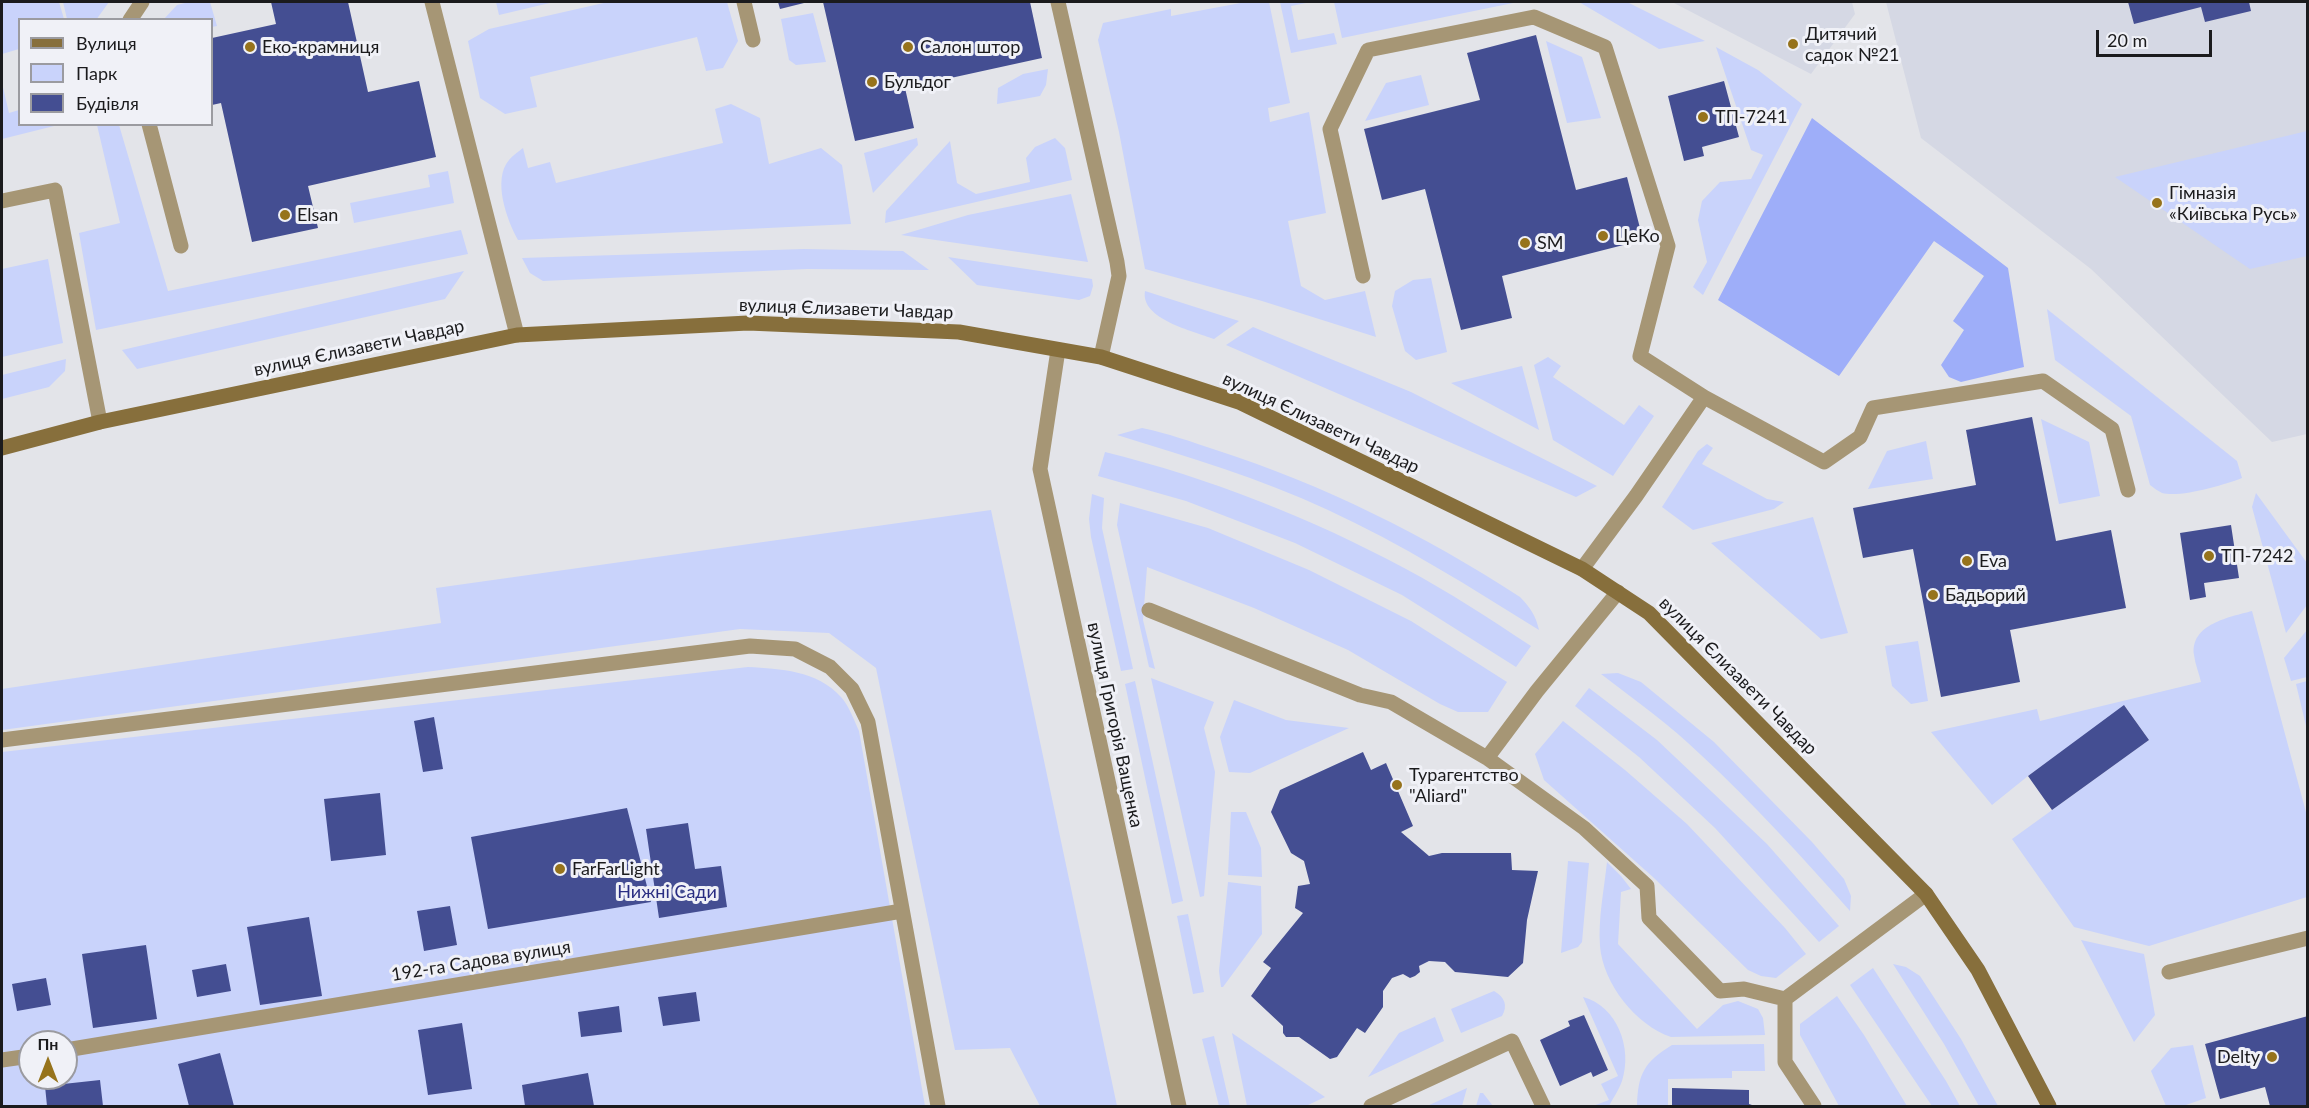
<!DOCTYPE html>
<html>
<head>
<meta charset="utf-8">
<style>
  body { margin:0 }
  #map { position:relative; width:2309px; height:1108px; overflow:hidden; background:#e3e4e9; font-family:Lato,sans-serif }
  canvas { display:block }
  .frame { position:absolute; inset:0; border:3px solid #1b1b1d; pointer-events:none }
  .legend { position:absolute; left:18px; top:18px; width:195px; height:108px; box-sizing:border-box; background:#f0f1f7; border:2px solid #9b9ba0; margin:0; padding:8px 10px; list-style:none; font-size:18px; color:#1b1b1d }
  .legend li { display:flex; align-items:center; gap:12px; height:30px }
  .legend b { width:30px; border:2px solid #9b9ba0 }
  .north { position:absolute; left:18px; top:1030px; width:60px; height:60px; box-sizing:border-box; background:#f0f1f7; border:2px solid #9b9ba0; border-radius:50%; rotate:0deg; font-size:16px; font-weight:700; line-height:24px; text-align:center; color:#1b1b1d }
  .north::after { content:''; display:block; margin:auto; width:21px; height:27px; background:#96731c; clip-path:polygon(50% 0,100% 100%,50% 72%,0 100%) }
  .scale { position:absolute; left:2096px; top:30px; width:116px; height:27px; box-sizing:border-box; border:3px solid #1b1b1d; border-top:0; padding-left:8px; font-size:18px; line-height:21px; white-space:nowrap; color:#1b1b1d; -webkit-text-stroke:4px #f0f1f7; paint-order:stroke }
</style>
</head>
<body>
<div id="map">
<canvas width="2309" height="1108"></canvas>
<div class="frame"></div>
<ul class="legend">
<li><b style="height:8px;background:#876f3c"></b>Вулиця</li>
<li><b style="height:16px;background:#c9d3fb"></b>Парк</li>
<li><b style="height:16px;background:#444e92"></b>Будівля</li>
</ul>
<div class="north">Пн</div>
<div class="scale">20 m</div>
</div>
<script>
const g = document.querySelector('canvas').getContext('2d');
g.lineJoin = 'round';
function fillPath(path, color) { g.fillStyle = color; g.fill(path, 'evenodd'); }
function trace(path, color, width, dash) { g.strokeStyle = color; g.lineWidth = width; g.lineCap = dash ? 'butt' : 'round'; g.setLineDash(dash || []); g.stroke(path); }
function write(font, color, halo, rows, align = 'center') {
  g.font = font + ' Lato,sans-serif'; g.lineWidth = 6; g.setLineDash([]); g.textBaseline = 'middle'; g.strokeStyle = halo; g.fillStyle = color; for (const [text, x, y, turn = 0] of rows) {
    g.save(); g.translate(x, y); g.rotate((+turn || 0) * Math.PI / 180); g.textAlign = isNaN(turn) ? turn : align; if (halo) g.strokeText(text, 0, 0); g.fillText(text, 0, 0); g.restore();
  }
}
const built = new Path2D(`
  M1672,2H1852L1855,14L1811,74Z
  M1886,2H2307V434L2272,442L2091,269L1921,138Z`);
const green = new Path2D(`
  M2,2H59L64,19L20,20L19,49L2,54Z
  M63,2H109L96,20L67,19Z
  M189,2H210L217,26L212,27V20L164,19L177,5Z
  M496,2H554L499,15Z
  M608,2H727L738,41L723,68L706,71L697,37L530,77L537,107L505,114L480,98L468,41L489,29Z
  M1246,2H1269L1290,103L1268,108L1270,122L1309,112L1326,213L1288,221L1301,286L1325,300L1365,291L1376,337L1262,301L1145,269L1119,132L1098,40L1103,23L1171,9V16Z
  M1280,2H1311L1291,6L1298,40L1334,33L1337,44L1291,53Z
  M1334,2H1518L1342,38Z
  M1579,2H1627L1705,41L1659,49Z
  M813,13L826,62L796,65L789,60L781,19Z
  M1546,41L1582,57L1601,118L1567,123Z
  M1716,47L1758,70L1802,104L1703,295L1693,287L1707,262L1698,220L1702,201L1720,182L1751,179L1763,155L1751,150Z
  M1048,69L1046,85L1040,96L997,104L998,88L1023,74Z
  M1421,75L1429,105L1365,121L1386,83Z
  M2,83L9,113L19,110L20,124L58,125L2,139Z
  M731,104L760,118L769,164L821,148L842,165L851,224L518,240C507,220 492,180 509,160C512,156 518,152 523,148L528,168L550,162L556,183L723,143L715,109Z
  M97,125H119L168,291L461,230L468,254L96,330L79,233L120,223Z
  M2307,131V256L2250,269L2115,177Z
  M917,138L918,145L873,193L864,153Z
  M1055,138L1065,148L1072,180L885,223L886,211L950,141L957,183L976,194L1030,182L1026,158L1035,147Z
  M448,171L454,203L354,223L350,203L430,187L428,175Z
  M1071,194L1088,262L901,235L968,215Z
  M804,249L903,251L929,270L807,269L543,281L530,273L522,258Z
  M948,257L1092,279L1093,286L1090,296L1079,300L977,285Z
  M48,259L63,343L2,357V269Z
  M464,271L445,299L137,369L122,350Z
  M1431,278L1447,352L1416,360L1405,351L1392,306L1395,291L1413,280Z
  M1145,291L1239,321L1214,339C1193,331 1140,319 1145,291Z
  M2047,309L2237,461L2242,478C2224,485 2180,498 2162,493C2158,491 2154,488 2150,485L2131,416L2055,360Z
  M1253,327L1411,392L1597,486L1576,497L1226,345Z
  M1548,357L1561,366L1553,377L1624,425L1639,405L1654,416L1613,476L1553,440L1534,365Z
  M66,359L65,371L49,387L2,399V375Z
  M1522,366L1539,430L1451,383Z
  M2041,419L2089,442L2100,496L2059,504Z
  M1142,428C1167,433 1192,442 1216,450C1324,485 1425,535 1520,597C1530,607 1536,616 1539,630C1470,587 1402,544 1328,510C1260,478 1188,457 1117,435Z
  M1926,441L1933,479L1868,489L1887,451Z
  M1707,444L1713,448L1702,464L1767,499L1784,502L1774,509L1693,530L1662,507L1698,451Z
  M1105,452C1210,478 1311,518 1406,569C1449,592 1490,619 1531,646L1516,667L1402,595L1295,543L1186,501L1098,476Z
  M2256,493L2307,563V605L2286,633L2252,507Z
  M1092,494L1104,498L1102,528L1133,669L1121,671L1091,537L1089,519Z
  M1120,503L1208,528L1309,570L1411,621L1507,682L1488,712H1458L1440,704L1348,650L1254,608L1147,567L1143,620L1155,669L1149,667L1117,525Z
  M991,510L1117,1106H1040L1010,1048L955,1050L876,668L829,633L740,629L2,730V689L441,623L436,588Z
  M1813,517L1848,633L1821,639L1711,543Z
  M2252,611L2307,816V897L2149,946L2074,927L2012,839L2149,740L2125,706L2028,776L1992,805L1931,732L2037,709L2040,721L2201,682C2199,673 2195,664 2194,655C2190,624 2230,617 2252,611Z
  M2307,630V677L2291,681L2284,658Z
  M1918,641L1928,701L1911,704L1892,686L1885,646Z
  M748,667C780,669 817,670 841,697C849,706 854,720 859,731L925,1106H2V752ZM30,1042H66V1078H30Z
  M1618,673L1641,682L1714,742L1812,842L1844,879L1851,896L1850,911C1802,857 1754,804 1701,755C1670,725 1635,700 1601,674Z
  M1151,678L1214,702L1204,728L1215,772L1204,896L1200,897Z
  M1135,681L1183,901L1172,904L1125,684Z
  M2307,681H2308L2307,730L2296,684Z
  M1589,688L1657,740L1767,844L1839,926L1819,942L1715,828L1639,757L1575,706Z
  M1234,700L1286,720L1349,728L1250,773L1229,772L1220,737Z
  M1563,721L1625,770L1687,824L1785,928L1806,954L1776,978L1761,976L1748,970L1654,878L1544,780L1535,754Z
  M1231,812H1246L1261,848L1262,877L1228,875Z
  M1568,861L1589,863L1582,942L1578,947L1561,953Z
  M1607,862L1621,876L1631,889L1621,892L1618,944L1697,1029L1723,1005L1738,1001L1758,1009L1763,1018L1765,1035L1671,1037C1636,1025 1603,984 1600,946C1598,919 1604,890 1607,862Z
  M1228,882L1261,886L1262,934L1223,987H1221L1219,971Z
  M1188,914L1204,992L1193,994L1177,916Z
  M2081,940L2144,954L2155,1015L2134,1042Z
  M1893,964L1906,967L1920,976L1961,1039L1998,1106H1979L1944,1044Z
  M1873,968L1946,1081L1960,1106H1932L1850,985Z
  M1494,991C1505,997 1508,1006 1502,1016L1461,1033L1451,1009Z
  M1837,996L1864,1035L1907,1106H1839L1800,1035V1024Z
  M1583,997C1617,1006 1633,1048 1622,1081C1619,1090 1613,1098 1609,1106H1593L1609,1100L1601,1084L1618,1076Z
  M1435,1017L1444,1041L1368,1077L1399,1033Z
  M1232,1033L1325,1097L1306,1106H1247Z
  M1214,1036L1230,1106H1219L1202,1039Z
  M1764,1044L1765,1071H1732V1078L1668,1079V1106H1637C1638,1074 1644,1062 1672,1045Z
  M2193,1045L2206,1098L2183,1106H2166L2151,1071L2171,1048Z
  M1467,1088L1462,1106H1427Z
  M1480,1093H1483L1493,1106H1476Z`);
const forest = new Path2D(`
  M1812,118L2008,268L2024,367L1961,382L1949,377L1941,365L1964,330L1953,321L1984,276L1934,241L1839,376L1718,300Z`);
const building = new Path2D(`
  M271,2H348L368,92L419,81L436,157L308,186L318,228L252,242L221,103L212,105V38L276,24Z
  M778,2H808L780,9Z
  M823,2H1030L1042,58L905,88L914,128L855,141Z
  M2128,2H2249L2251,11L2205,22L2201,7L2134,24Z
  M1536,35L1576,190L1627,177L1643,240L1502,276L1512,318L1461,330L1425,189L1382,200L1364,129L1480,100L1467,53Z
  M1724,81L1739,137L1702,147L1704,156L1684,161L1668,96Z
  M2032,417L2056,541L2111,530L2126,608L2010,630L2020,682L1941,697L1913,549L1863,558L1853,508L1976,485L1966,430Z
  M2231,525L2239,578L2204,583L2206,597L2190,600L2180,533Z
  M2124,705L2149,740L2052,810L2028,776Z
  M434,717L443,769L423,772L414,721Z
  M1363,752L1371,770L1386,763L1413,826L1401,832L1429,856L1442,853H1511L1512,870L1538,871L1527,920L1523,963L1508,977L1455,972L1445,962L1429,961L1419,966L1420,972L1415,976L1410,978L1403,974L1392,978L1383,991V1007L1365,1033L1357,1028L1337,1057L1330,1059L1299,1037H1286L1283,1033V1026L1251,996L1271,968L1263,962L1303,913L1295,908L1298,886L1310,884L1304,861L1291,853L1271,812L1280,790Z
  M380,793L386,855L331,861L324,799Z
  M627,808L651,902L488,929L471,837Z
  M688,823L695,869L721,866L727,907L659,918L646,829Z
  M450,906L457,945L424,951L417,911Z
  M309,917L322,996L260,1005L247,927Z
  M146,945L157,1019L93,1028L82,954Z
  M226,964L231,991L197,997L192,970Z
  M46,978L51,1005L17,1011L12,984Z
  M696,992L700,1021L663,1026L658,997Z
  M619,1006L622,1032L581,1037L578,1012Z
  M1584,1015L1608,1070L1593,1077L1591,1072L1560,1086L1540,1040L1570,1026L1568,1021Z
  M2308,1016V1106H2270L2265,1087L2220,1099L2205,1044Z
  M462,1023L472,1089L428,1095L418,1030Z
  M220,1053L234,1106H189L178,1064Z
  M588,1073L594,1106H525L522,1085Z
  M100,1080L103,1106H47L45,1086Z
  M1672,1088L1749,1090V1104L1755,1106H1672Z`);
const lane = new Path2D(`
  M432,2L517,335
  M744,2L753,40
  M1058,2L1117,262L1119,276L1101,357
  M130,20L142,2
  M149,124L181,246
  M2,201L55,190L100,422
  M1363,276L1330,129L1368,50L1534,17L1605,47L1668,246L1640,356L1704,397L1636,496L1582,569
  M1704,397L1824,462L1860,437L1873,408L2043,381L2112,429L2128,490
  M1149,610L1360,695L1391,702L1487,758L1537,691L1618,592
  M1487,758L1584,828L1647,886L1649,918L1720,991L1744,989L1785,999L1926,894
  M2169,972L2308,938
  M1785,999V1062L1814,1106
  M1371,1106L1512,1041L1543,1106`);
const street = new Path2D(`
  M1058,350L1040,469L1179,1106
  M2,740L750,646L795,649L830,667L852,689L868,722L938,1106
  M66,1050L902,911
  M2,1060L30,1056`);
const secondary = new Path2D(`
  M2,448L100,422L517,335L748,323L959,332L1101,357L1239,402L1582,569L1649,613L1926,894L1978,970L2049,1106`);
const markers = [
  [1793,44,6,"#96731c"],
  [250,47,6,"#96731c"],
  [908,47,6,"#96731c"],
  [872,82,6,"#96731c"],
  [1703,117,6,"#96731c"],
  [2157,203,6,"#96731c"],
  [285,215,6,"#96731c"],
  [1603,236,6,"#96731c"],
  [1525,243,6,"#96731c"],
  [2209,556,6,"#96731c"],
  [1967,561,6,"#96731c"],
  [1933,595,6,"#96731c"],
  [1397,785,6,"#96731c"],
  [560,869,6,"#96731c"],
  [2272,1057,6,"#96731c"]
];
const poiNames = [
  ["Дитячий",1805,34],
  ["садок №21",1805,55],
  ["Еко-крамниця",262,47],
  ["Салон штор",920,47],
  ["Бульдог",884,82],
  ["ТП-7241",1715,117],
  ["Гімназія",2169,193],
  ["«Київська Русь»",2169,214],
  ["Elsan",297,215],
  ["ЦеКо",1615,236],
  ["SM",1537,243],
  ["ТП-7242",2221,556],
  ["Eva",1979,561],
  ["Бадьорий",1945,595],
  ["Турагентство",1409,775],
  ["\"Aliard\"",1409,796],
  ["FarFarLight",572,869],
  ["Delty",2260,1057,"right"]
];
const streetNames = [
  ["вулиця Єлизавети Чавдар",846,309,2],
  ["вулиця Єлизавети Чавдар",359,348,-12],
  ["вулиця Єлизавети Чавдар",1321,423,25],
  ["вулиця Єлизавети Чавдар",1738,676,45],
  ["вулиця Григорія Ващенка",1115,725,78],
  ["192-га Садова вулиця",481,961,-9]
];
const parkNames = [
  ["Нижні Сади",667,892]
];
fillPath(built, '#d5d8e4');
fillPath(green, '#c9d3fb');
fillPath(forest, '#9eaef9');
fillPath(building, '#444e92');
trace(lane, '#a69675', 15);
trace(street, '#a69675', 15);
trace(secondary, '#876f3c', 15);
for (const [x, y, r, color] of markers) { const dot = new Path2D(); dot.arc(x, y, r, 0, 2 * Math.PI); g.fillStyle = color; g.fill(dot); trace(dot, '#f0f1f7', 2); }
write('18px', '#1b1b1d', '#f0f1f7', poiNames, 'left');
write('18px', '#1b1b1d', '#f0f1f7', streetNames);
write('18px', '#292d82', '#f0f1f7', parkNames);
</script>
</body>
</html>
